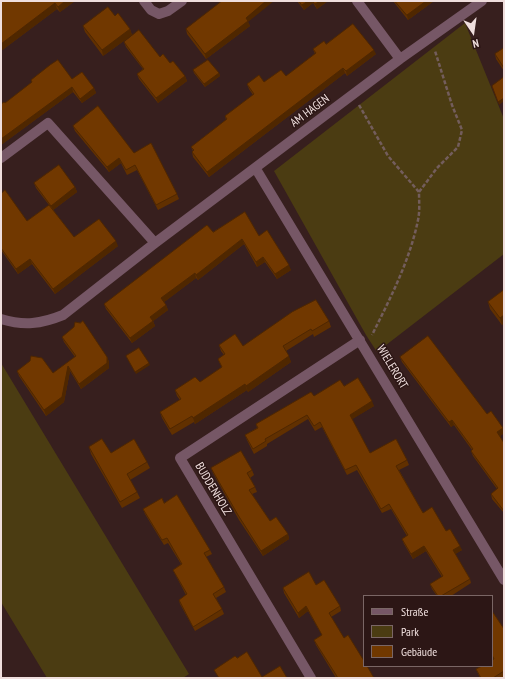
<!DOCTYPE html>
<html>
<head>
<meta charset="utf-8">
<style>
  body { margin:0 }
  #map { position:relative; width:505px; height:679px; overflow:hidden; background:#371f1e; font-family:"PT Sans Narrow",sans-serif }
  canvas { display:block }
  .frame { position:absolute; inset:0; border:2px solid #efdedd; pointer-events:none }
  .legend { position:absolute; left:363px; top:595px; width:130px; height:72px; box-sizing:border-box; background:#2c1615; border:1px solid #7a6665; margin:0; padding:5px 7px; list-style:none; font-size:12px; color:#efdedd }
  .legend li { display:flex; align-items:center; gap:8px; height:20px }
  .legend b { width:20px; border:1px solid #7a6665 }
  .north { position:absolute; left:453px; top:12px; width:40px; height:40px; -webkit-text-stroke:3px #2c1615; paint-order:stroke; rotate:167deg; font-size:11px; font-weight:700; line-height:16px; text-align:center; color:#efdedd }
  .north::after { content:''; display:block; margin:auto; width:14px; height:18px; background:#efdedd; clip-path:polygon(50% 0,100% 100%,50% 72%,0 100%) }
</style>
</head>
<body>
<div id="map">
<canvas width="505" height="679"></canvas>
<div class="frame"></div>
<ul class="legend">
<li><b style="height:5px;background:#765766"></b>Straße</li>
<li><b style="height:11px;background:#4b3c12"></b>Park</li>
<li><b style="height:11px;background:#713800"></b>Gebäude</li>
</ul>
<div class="north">N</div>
</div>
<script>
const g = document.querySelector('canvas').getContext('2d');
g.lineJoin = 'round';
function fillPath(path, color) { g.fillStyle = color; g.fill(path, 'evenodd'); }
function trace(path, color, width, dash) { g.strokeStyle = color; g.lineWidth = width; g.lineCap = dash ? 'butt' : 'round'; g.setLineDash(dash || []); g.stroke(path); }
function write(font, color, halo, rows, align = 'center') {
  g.font = font + ' "PT Sans Narrow",sans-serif'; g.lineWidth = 3; g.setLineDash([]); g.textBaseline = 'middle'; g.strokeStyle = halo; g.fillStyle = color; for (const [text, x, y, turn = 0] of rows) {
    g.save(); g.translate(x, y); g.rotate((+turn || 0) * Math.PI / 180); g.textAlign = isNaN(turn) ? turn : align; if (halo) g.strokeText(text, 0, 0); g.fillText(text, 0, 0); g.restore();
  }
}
const green = new Path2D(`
  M465,23L504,119V254L377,352L366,335L274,171Z
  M1,363L189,674L183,678H47L1,602Z`);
const path = new Path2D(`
  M359,105L388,156L419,192C419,201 420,211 418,220C410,260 390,299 372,335
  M419,192L437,168L458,147L462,130L452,105L435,51`);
const minor = new Path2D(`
  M144,1L151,10L159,14L168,11L182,1
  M357,1L400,59
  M1,158L48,123L155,243
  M256,169L504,580
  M1,319C24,326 41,324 63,315L155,243L400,59L482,1
  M311,678L180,458L360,340`);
const wall = new Path2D(`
  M1,1H75L60,12L57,9L1,51Z
  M297,1H328L317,9L313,3L304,10Z
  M393,1H434L408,20Z
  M115,16L130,29L132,35L103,56L85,32L83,26Z
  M248,22L250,26L206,59L187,34L186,29Z
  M124,42L160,57L170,63L185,76L187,81L158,103L139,79L137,74L143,69L126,47Z
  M326,44L376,54L347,76L345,73L209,177L193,157L192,152L193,151L191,147L226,120L225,116L253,95L249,89L247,84L264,82L286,76L315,54L313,49Z
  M504,48V71L496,59L495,54Z
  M193,70L219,73L220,76L205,87L194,73Z
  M72,79L94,88L96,93L82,103L73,92L1,145V104L5,103L32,83L31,80Z
  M73,126L134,153L177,194L179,199L158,210L137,170L127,175L121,163L109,172L75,131Z
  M34,183L75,187L77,192L53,210L74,237L118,246L55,294L32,264L18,274L1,250V194L27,221L49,205L36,188Z
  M213,232L259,236L291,270L277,279L265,262L257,267L244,244L198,280L196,278L164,302L166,305L168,310L153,321L155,326L132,343L106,309L104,304Z
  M504,290L502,325L490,309L488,302Z
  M329,321L331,327L314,337L313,334L286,351L291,362L248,392L247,390L195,424L194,422L172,435L162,418L160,412L180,400L177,396L175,390L200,382L222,368L218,359L224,355L221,351L219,345L243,346Z
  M62,337L107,357L109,362V368L81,389L70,371L64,402L46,416L19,376L17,371L53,373L75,357L64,342Z
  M400,357L487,414L503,428L504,433L500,436L504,443V513L492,499L491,494L497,489L473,456L471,451L472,450L454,425L451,427L402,362Z
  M344,386L374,406L352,419L370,453L407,460L409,465L399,470L423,513L446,531L462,550L455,554L470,579L471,583L451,596H437L432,589L430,584L442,577L426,551L413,559L404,544L402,539L407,536L391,509L382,513L357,470L347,475L322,427L315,431L308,419L267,444V446L254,454L247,440L245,435L257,428L256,424L314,396Z
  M89,447L147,462L150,468L130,480L137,492L140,498L122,508L91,454Z
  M211,468L252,470L254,475L250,478L255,487L257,492L252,494L270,521L288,534L289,539L263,556L239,520L213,473Z
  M164,503L210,550L212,554L206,557L224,587L226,592L216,598L222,609L224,614L195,631L180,604L179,600L186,595L175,574L173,570L181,564L168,543L164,545L145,514L143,509Z
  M316,585L340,606L341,611L331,617L344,638L374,678H336L316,645L314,640L322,635L308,611L299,618L284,593L283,588Z
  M492,611L504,629V677L503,678H480L476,669L493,660L492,657Z`);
const shadedWall = new Path2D(`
  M65,1H75L60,12L58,7Z
  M266,1H274L248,22L250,26L206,59L205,54L246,18Z
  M308,1H312L313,3L304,10L302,5Z
  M320,1H328L317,9L315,4Z
  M426,1H434L408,20L407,15Z
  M55,3L57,9L1,51V44Z
  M130,29L132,35L103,56L102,50Z
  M374,50L376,54L347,76L346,71Z
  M343,68L345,73L209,177L207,172Z
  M219,73L220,76L205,87L204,84Z
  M185,76L187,81L158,103L156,98Z
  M72,87L73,92L1,145V139Z
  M94,88L96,93L82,103L80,99Z
  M504,98V101L499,105L498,102Z
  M119,158L121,163L109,172L107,167Z
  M75,187L77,192L53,210L51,206Z
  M242,239L244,244L198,280L196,275Z
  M116,241L118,246L55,294L53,289Z
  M263,257L265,262L257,267L256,262Z
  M30,259L32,264L18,274L16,269Z
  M289,265L291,270L277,279L275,274Z
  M195,273L196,278L163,303L161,298Z
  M166,305L168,310L152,322L150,317Z
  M504,315V324L502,325L500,318Z
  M153,321L155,326L132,343L130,338Z
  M289,356L291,362L248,392L246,386Z
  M107,357L109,362V368L81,389L79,384Z
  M149,363L150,365L136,374L135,372Z
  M68,366L70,371L64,402L46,416L44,410Z
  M245,384L247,390L195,424L193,418Z
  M372,401L374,406L351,420L350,415Z
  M452,420L454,425L451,427L449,422Z
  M503,428L504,433L499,437L497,432Z
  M288,534L289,539L263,556L261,551Z
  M424,546L426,551L413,559L411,554Z
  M460,546L462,550L454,555L453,550Z
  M306,606L308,611L299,618L298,613Z`);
const building = new Path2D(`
  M1,1H65L58,7L55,3L1,44Z
  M222,1H266L246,18L248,21L205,54L186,29Z
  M299,1H308L302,5Z
  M313,1H320L315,4Z
  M395,1H426L407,15Z
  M108,7L115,16L118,13L130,29L102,50L83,26Z
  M353,24L374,50L346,71L343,68L207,172L192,152L194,150L191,147L227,119L225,116L254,94L247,84L259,75L264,82L281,70L286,76L316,53L313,49L324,41L326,44Z
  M139,30L160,57L163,54L170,63L173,61L185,76L156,98L137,74L144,69L124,42Z
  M504,48V68L495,54Z
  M58,60L72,79L82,72L94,88L80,99L72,87L1,139V104L4,102L5,103L32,82L31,80L50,65Z
  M208,60L219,73L204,84L193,70Z
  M504,77V98L498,102L492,86Z
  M98,106L134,153L151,143L177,194L156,205L135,165L126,170L119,158L107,167L73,126Z
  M59,165L75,187L51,206L34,183Z
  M5,190L27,221L49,205L74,237L99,219L116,241L53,289L30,259L16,269L1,248V194Z
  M245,212L259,236L267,230L289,265L275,274L263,257L256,262L242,239L196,275L195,273L161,298L166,305L150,317L153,321L130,338L104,304L207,225L213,232Z
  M504,290V315L500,318L488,302Z
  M316,300L329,321L312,331L311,329L283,346L289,356L246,386L245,384L193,418L192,416L170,429L160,412L181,399L175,390L195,377L200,382L222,367L218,359L225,354L219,345L235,334L243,346L292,312Z
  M83,321L107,357V363L79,384L68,366L62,397L44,410L17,371L30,361L31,356L42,358L53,373L76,356L62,337L74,327L75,322L80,323Z
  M428,336L487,414L491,411L503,428L497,432L504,443V511L491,494L498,488L471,451L473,449L452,420L449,422L400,357Z
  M139,348L149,363L135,372L126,356Z
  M358,378L372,401L350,415L370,453L396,439L407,460L396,466L423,513L432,507L446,531L450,529L460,546L453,550L470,579L441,596H438L430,584L443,576L424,546L411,554L402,539L408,535L389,504L381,509L356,465L345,470L320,422L314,426L307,415L265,439L266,441L253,449L245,435L258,428L256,424L311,392L314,396L340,380L344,386Z
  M102,439L111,453L134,439L147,462L127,474L137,492L120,502L89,447Z
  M241,451L252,470L247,473L255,487L249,490L270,521L276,517L288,534L261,551L238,515L211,468Z
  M177,495L210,550L204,553L224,587L213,594L222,609L193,627L179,600L187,594L173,570L182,564L167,538L162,540L143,509L162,498L164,503Z
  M309,572L316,585L324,580L340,606L329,613L344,638L348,635L364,661V666H367L374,678H338L314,640L322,635L306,606L298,613L283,588Z
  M492,611L504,629V671L493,678H481L476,669L482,666H492V660L494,659L492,655Z
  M247,652L262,677L280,666L287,678H219L214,670L235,656L237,658Z`);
const streetNames = [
  ["AM HAGEN",310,111,-37],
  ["WIELERORT",392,367,59],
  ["BUDDENHOLZ",213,489,59]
];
fillPath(green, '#4b3c12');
trace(path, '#735d5c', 2.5, [4, 2]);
trace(minor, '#765766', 10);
fillPath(wall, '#613000');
fillPath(shadedWall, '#4f2700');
fillPath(building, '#713800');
trace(building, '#4f2700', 1);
write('12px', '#efdedd', '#2c1615', streetNames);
</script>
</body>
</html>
